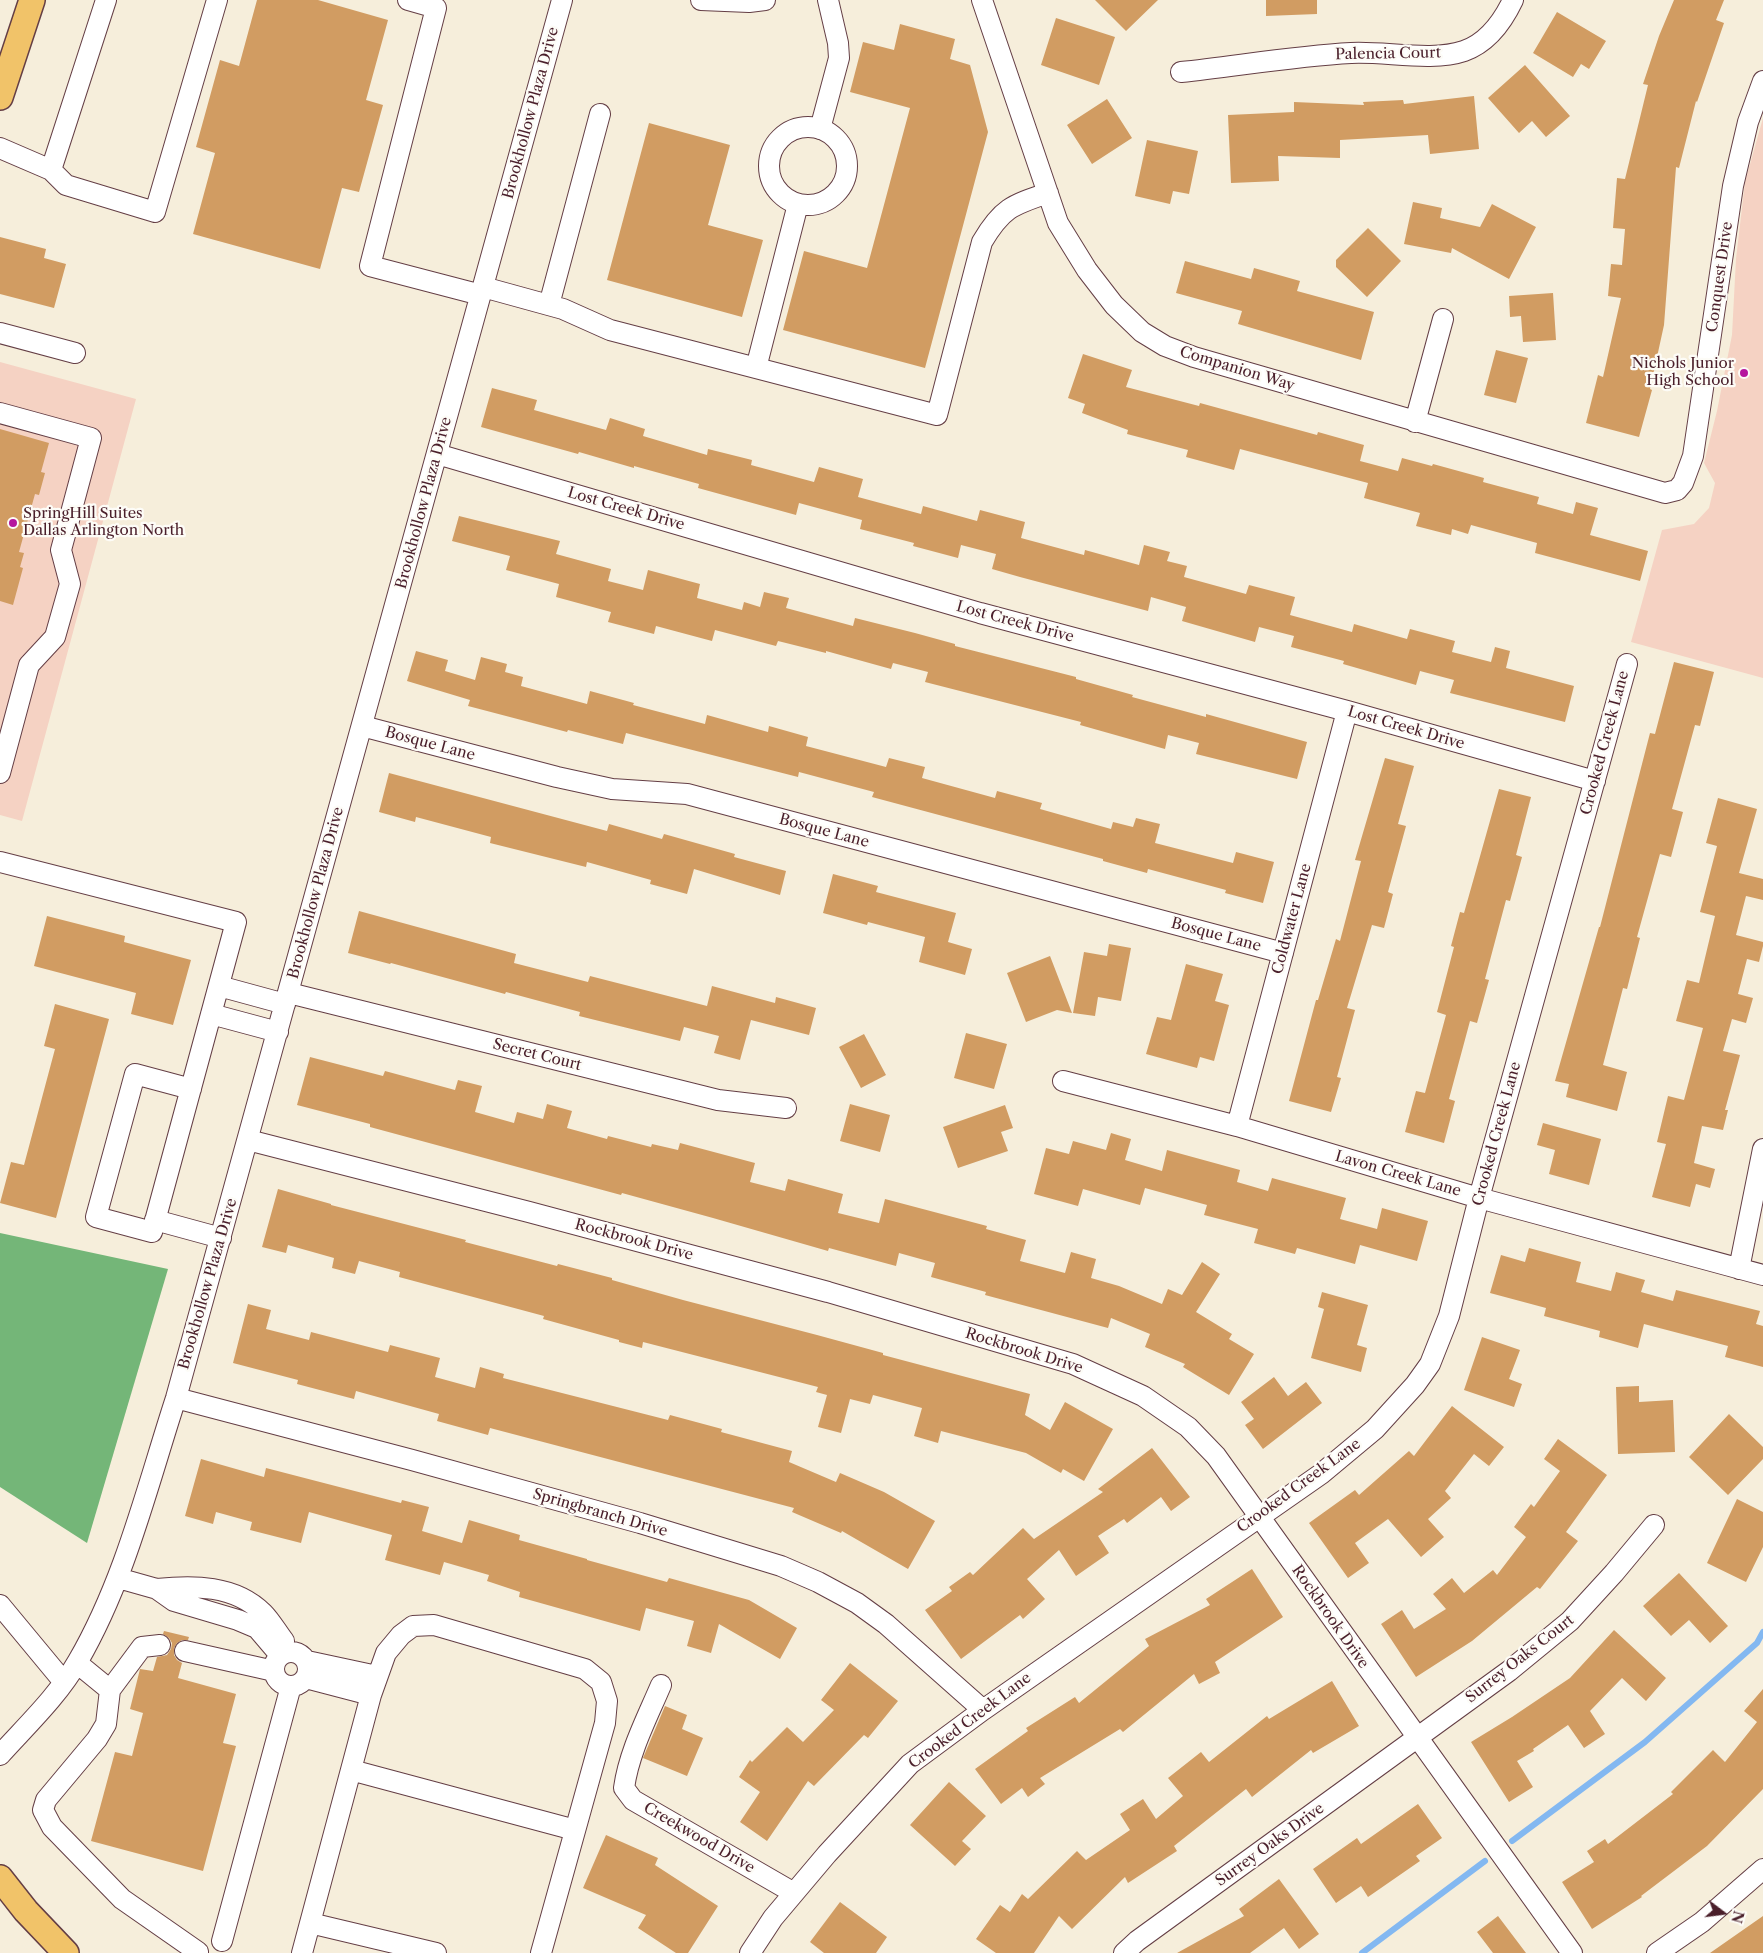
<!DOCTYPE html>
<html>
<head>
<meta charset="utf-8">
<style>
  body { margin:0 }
  #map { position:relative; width:1763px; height:1953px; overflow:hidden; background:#f6eedb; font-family:"Libre Caslon Text",serif }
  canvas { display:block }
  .north { position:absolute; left:1698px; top:1888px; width:50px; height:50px; -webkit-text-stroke:4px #fdfcf7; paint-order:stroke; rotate:105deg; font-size:14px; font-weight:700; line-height:20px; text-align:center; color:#4a1f2b }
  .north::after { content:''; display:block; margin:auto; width:18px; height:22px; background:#4a1f2b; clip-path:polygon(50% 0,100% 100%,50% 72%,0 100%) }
</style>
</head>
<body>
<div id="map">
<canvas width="1763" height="1953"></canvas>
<div class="north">N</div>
</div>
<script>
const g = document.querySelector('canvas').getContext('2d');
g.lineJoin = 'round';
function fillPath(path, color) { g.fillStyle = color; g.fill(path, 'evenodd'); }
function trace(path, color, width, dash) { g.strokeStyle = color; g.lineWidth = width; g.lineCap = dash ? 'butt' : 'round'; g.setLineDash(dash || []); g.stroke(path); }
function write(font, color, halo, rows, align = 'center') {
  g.font = font + ' "Libre Caslon Text",serif'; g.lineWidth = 4.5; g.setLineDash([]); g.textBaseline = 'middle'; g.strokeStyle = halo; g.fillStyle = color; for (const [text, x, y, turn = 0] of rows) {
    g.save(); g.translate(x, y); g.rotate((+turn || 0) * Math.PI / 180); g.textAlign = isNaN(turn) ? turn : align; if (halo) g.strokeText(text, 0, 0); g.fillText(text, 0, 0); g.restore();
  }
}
const built = new Path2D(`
  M1763,118V678L1631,642L1662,530L1694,524L1709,508L1715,483L1704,463L1717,411L1732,335L1736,259L1745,182Z
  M0,362L136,399L22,821L0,815Z`);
const forest = new Path2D(`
  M0,1233L168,1269L87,1543L0,1487Z`);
const stream = new Path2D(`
  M1512,1841L1645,1742L1757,1643L1763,1632
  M1362,1953L1485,1861`);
const building = new Path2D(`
  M257,0H318L388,20L366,100L383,105L359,192L342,188L320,269L193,234L215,153L196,147L220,60L239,66Z
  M1095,0H1158L1126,31Z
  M1266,0H1317V14L1266,16Z
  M1674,0H1724L1716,20L1724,23L1697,102L1696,101L1679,168L1676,167L1664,325L1650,389L1652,390L1639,437L1586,423L1598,375L1603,377L1621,298L1608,296L1611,264L1622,265L1625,229L1613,228L1617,178L1625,179L1648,85L1643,84L1659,36Z
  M1557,12L1606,41L1589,69L1581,64L1573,77L1533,53Z
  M1056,18L1115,37L1099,85L1041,65Z
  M900,24L955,39L950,59L970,65L988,132L925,368L783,330L804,251L867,268L910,108L850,92L863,42L894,50Z
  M1525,65L1570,116L1546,137L1532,121L1519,133L1488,98Z
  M1474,96L1479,149L1430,154L1428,135L1340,140V158L1278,156L1279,181L1231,183L1228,115L1294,112V102L1364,105L1363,102L1403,100L1404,104Z
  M1107,99L1132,138L1092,164L1067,125Z
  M649,123L730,145L708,225L763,240L742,317L607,280Z
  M1147,140L1198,151L1189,194L1173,191L1170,204L1135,196Z
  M1413,202L1442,208L1440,218L1480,227L1492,204L1536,227L1509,279L1452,248L1451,253L1404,244Z
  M1368,228L1401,261L1367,297L1336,267V260Z
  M0,237L46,249L44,258L66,264L54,308L0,294Z
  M1185,261L1251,279L1254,268L1300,281L1297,291L1374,312L1361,360L1238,324L1242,311L1176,293Z
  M1553,293L1556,340L1523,342L1521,316L1510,317L1509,296Z
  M1496,350L1528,358L1516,403L1484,395Z
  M1083,354L1132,370L1126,387L1199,406L1200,403L1317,435L1318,432L1364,445L1360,461L1398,471L1402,458L1432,466L1433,464L1484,478L1483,482L1539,497L1537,504L1573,514L1576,502L1598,508L1590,535L1648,551L1640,581L1535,553L1537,543L1471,525L1468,534L1452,529L1451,535L1416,526L1420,513L1364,498L1368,483L1240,449L1234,470L1186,457L1188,450L1127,434L1128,430L1082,413L1085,404L1068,398Z
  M492,388L537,400L534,410L606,430L610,418L645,429L643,436L707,455L708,449L752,460L751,465L814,482L819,467L863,479L858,497L921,514L923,506L977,521L980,510L1025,522L1021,538L1084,555L1085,550L1139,565L1144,545L1170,552L1167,561L1187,566L1184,577L1246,594L1249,585L1295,597L1290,615L1352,632L1354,624L1407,639L1410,629L1455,641L1452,652L1491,662L1495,647L1510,651L1506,668L1574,686L1565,722L1450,693L1454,680L1420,671L1416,685L1343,664L1344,661L1291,647L1294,636L1259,627L1255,642L1182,621L1186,607L1151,597L1148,611L1020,577L992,569L996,554L961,545L958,558L913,546L914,543L860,529L862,520L799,503L796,515L698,488L699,484L634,466V468L579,452L578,454L481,427Z
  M0,429L49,443L41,472L45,473L39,495L35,494L19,552L24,553L20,567L23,568L13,605L0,601Z
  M459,516L560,541L556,554L611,569L608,581L643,590L648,570L700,584L697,598L742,610L744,602L760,607L764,592L789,598L786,608L853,626L855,618L915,633L955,644V646L1076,677V679L1133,695L1132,697L1206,717V714L1307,742L1297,779L1196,754L1199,743L1168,735L1165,749L1080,725L1081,722L925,682L928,672L893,663L891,669L826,651V653L778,641L776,646L715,630L712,641L656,626L654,634L608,622L611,612L556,597L559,584L506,570L510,556L452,541Z
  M416,651L448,660L445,671L475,680L481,657L507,664L505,672L523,677L521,686L587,704L590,691L634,703L633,705L705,724L707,715L768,732L769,726L808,737L806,746L886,767L889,758L925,767L922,778L995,798L997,791L1042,803L1040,809L1111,829L1113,822L1133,827L1136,818L1160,824L1155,843L1233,863L1236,852L1274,862L1263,903L1225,893L1226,890L1148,869L1147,873L1103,861V859L872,797L874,792L799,772L798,777L626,733L623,744L568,730L567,732L468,706L470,700L407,681Z
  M1674,662L1714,672L1700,726L1695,725L1672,809L1683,812L1671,857L1660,854L1637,937L1640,938L1627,989L1623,988L1603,1065L1627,1072L1617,1111L1566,1097L1569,1084L1555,1081L1599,927H1600L1650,733L1655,734Z
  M1385,758L1414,766L1398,824L1406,826L1388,892L1393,894L1384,928L1372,925L1347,1008L1355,1010L1337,1077L1341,1078L1331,1112L1289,1101L1316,1000H1318L1336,939L1340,941L1361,861L1355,860Z
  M389,773L607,831L609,824L662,839L664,834L735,854L734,857L786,871L780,895L694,869L687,894L650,884L651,880L587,862L586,867L490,843L491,837L416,817L415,822L379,812Z
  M1499,789L1531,797L1516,855L1522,857L1510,901L1506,900L1485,979L1489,980L1477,1023L1470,1021L1449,1099L1455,1101L1444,1143L1405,1132L1416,1091L1425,1093L1446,1015L1437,1012L1454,947L1451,946L1460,912L1464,913Z
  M1718,798L1757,809L1739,873L1763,879V900L1746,896L1736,935L1763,942V946L1759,962L1747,959L1738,994L1753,998L1746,1023L1732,1019L1723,1051L1740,1055L1725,1110H1728L1723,1130L1702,1126L1694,1163L1715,1169L1710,1188L1696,1184L1690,1207L1652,1197L1666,1144L1657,1142L1668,1096L1684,1100L1703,1028L1676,1021L1687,980L1699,983L1715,916L1700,912L1717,846L1706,843Z
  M833,874L878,886L876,892L956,913L948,942L972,949L965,975L919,962L925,937L868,922L867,925L823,913Z
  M359,911L516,954L514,963L588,982L590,976L707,1006L712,986L775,1003L776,997L816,1008L809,1035L751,1020L740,1060L714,1053L719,1036L684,1027L680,1041L579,1016L580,1012L506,992L505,994L391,963L390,964L348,953Z
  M47,916L125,936L124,942L191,960L173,1025L131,1014L136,993L34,966Z
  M1109,944L1131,948L1121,1001L1098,997L1095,1016L1073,1013L1084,952L1107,956Z
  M1050,956L1072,1013L1057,1010L1026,1022L1007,973Z
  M1186,964L1223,974L1215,1001L1229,1005L1214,1061L1200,1057L1197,1068L1146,1054L1157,1017L1171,1020Z
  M55,1004L109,1019L56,1218L0,1203L11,1162L24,1165L55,1049L44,1046Z
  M966,1033L1007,1044L994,1089L954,1078Z
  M864,1034L886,1075L861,1088L839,1047Z
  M310,1057L383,1076L385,1071L455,1090L458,1080L482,1086L475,1112L514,1123L517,1112L543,1119L547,1104L572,1111L567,1128L607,1139L608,1136L651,1147L652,1144L678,1150L680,1143L755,1163L750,1182L785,1191L788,1179L843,1194L838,1213L879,1223L885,1199L987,1226L986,1229L1026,1240L1020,1261L1065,1273L1071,1252L1096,1259L1091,1278L1119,1286L1162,1304L1168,1289L1182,1295L1202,1262L1220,1274L1196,1312L1232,1334L1229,1339L1254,1354L1229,1395L1183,1367L1185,1364L1145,1347L1150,1334L1111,1318L1108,1328L985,1295L986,1292L931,1277L935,1263L899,1253L896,1266L829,1248L828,1251L713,1218L622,1193L621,1195L370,1127V1124L297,1105Z
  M850,1104L890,1115L880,1152L840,1141Z
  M1005,1105L1013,1128L1001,1132L1008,1151L958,1168L943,1127Z
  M1543,1123L1601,1139L1589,1185L1549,1174L1555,1150L1537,1145Z
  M1111,1133L1131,1139L1125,1160L1162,1171L1167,1150L1240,1170L1237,1182L1268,1191L1272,1178L1346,1198L1340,1219L1377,1229L1382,1208L1428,1221L1417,1261L1360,1245L1355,1264L1297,1248L1295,1254L1254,1243L1258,1229L1204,1215L1207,1205L1145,1188L1140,1205L1083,1189L1078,1206L1034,1194L1046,1148L1069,1154L1073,1141L1106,1150Z
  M278,1189L331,1204V1205L466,1240L465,1242L557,1266L558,1264L612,1278V1280L683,1300L817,1335L883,1353V1355L1030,1394L1025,1415L1050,1430L1065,1402L1113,1429L1084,1481L1063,1469L1061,1473L1026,1453L941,1431L938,1443L914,1436L922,1408L873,1395L870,1404L850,1399L841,1433L818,1427L827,1395L816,1392L818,1387L643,1342L642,1348L619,1342V1340L543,1319L544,1316L399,1277L400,1272L359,1261L355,1274L332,1268L334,1258L288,1245L286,1253L262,1247Z
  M1529,1248L1581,1262L1576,1282L1611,1291L1616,1272L1645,1280L1641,1292L1673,1301L1676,1290L1760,1311L1756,1324L1763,1326V1367L1725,1357L1728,1346L1644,1324L1638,1348L1599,1337L1600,1331L1544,1316L1546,1308L1490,1293L1501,1255L1525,1262Z
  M1322,1292L1368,1305L1357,1345L1367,1348L1361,1372L1311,1358L1324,1309L1318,1307Z
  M248,1304L271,1310L266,1329L309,1340L311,1332L388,1352L390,1345L440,1358L435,1377L475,1388L480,1367L504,1374L503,1378L668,1420L670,1415L722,1429L721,1432L792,1451L789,1462L836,1482L840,1473L884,1492L935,1521L908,1569L842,1531L841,1533L792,1512L794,1508L490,1428L488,1435L437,1421L439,1414L356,1391L354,1399L297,1384L298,1380L233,1363Z
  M1482,1337L1520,1350L1509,1379L1522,1384L1514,1407L1464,1390Z
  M1274,1377L1288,1396L1306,1382L1322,1403L1263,1449L1245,1425L1254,1419L1241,1402Z
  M1639,1386V1402L1673,1400L1675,1452L1618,1454L1616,1387Z
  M1452,1406L1504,1447L1489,1466L1474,1454L1445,1491L1451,1498L1428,1519L1444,1537L1421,1557L1388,1519L1355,1543L1369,1563L1348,1578L1309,1523L1355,1490L1359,1495L1409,1451L1414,1456Z
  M1729,1414L1763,1447V1459L1728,1495L1689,1457Z
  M1558,1439L1607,1475L1566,1532L1578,1541L1540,1589L1537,1587L1472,1641L1416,1677L1381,1624L1402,1610L1414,1629L1446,1609L1433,1594L1452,1578L1464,1593L1493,1570L1497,1575L1526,1537L1514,1527L1531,1504L1534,1507L1560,1471L1544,1459Z
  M1152,1448L1190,1497L1171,1511L1161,1497L1127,1523L1124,1519L1098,1536L1109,1553L1076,1576L1059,1550L1027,1579L1045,1599L1023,1619L1020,1615L961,1659L925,1610L952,1591L949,1587L970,1572L973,1575L1023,1528L1034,1539L1103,1492L1098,1489Z
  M201,1459L264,1477L266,1468L401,1503L402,1500L429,1507L422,1531L462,1543L469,1520L520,1535L519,1540L587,1559V1560L667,1582L669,1578L749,1600L797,1628L780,1659L719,1624L711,1653L687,1646L694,1621L646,1608L640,1631L519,1597L520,1592L487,1581L489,1575L444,1562L440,1575L385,1560L392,1535L309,1512L301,1543L250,1530L252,1522L216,1512L213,1524L185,1516Z
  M1737,1499L1763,1512V1547L1746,1582L1707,1563Z
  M1252,1569L1283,1617L1215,1662L1220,1673L1199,1684L1194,1674L1123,1732L1120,1729L1040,1778L1045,1784L1028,1797L1022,1788L1001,1804L975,1769L1028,1731L1026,1728L1075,1697L1079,1703L1149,1646L1145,1639L1210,1605L1206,1599Z
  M1679,1573L1728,1626L1710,1643L1689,1620L1671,1636L1643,1606Z
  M1614,1630L1666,1678L1646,1701L1622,1678L1590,1711L1605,1734L1584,1748L1568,1725L1533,1749L1534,1751L1517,1761L1533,1787L1509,1802L1471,1742L1512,1717L1570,1678Z
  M164,1631L189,1637L188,1640H182L177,1643L174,1648V1655L177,1660L182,1663L178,1678L236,1694L223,1743L236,1746L203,1871L91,1841L115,1752L132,1756L143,1713L130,1709L140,1669L153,1671L157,1657L167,1655L171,1649L172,1643L169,1638L163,1634Z
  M850,1663L898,1701L868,1738L864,1735L814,1786L808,1781L767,1841L740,1822L760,1792L739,1777L750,1760L752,1762L787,1727L803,1742L834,1710L821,1700Z
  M1332,1681L1359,1726L1313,1753L1311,1750L1252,1797L1246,1789L1174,1846L1177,1851L1128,1883L1125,1877L1072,1929L1059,1916L1034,1953H996L976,1939L1000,1905L1010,1912L1022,1894L1028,1899L1077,1851L1086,1860L1130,1830L1120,1814L1143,1799L1156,1819L1183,1796L1168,1778L1201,1752L1209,1762L1267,1716L1269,1719Z
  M1763,1689V1789L1707,1846L1641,1896L1642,1897L1592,1929L1562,1882L1594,1862L1587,1851L1605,1839L1608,1844L1673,1794L1671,1792L1713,1750L1725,1762L1757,1722L1744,1711Z
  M665,1706L687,1715L682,1729L703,1738L687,1776L643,1758Z
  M949,1782L986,1816L962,1841L971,1849L955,1866L910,1825Z
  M1418,1804L1442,1838L1416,1856L1420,1861L1368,1897L1361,1886L1336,1903L1313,1869L1357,1838L1361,1844Z
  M606,1835L658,1858L655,1865L718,1906L688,1953H676L638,1928L646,1915L583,1888Z
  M1279,1879L1319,1934L1299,1949L1284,1928L1250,1953H1177L1244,1916L1239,1909Z
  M840,1902L887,1937L876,1953H824L810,1942Z
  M1498,1916L1526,1953H1493L1477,1932Z
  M1763,1916V1953H1710Z`);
const minor = new Path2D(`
  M408,0L436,8L370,266L481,295
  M701,0L749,2L765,0
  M982,0L1058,223L1087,270L1114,305L1142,332L1165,346L1194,357L1665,493L1677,490L1683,483L1693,456L1733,186L1748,122L1763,81
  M1181,72C1237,66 1295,56 1351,53C1385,51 1432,62 1464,51C1487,43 1503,21 1513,0
  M769 166a39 39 0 1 1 78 0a39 39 0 1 1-78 0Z
  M820,129L839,58L838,43L828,0
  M0,148L51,170L66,185L155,212L217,0
  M51,170L106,0
  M483,287L563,309L610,330L937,415L982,242C1002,208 1012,205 1048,193
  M549,305L600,114
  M0,333L75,353
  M756,368L798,204
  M0,413L91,438L61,550L70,584L55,637L29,665L0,773
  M1415,422L1443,319
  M437,454L980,613L1347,711L1595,781
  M362,726L557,777L612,789L687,794L1283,953
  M0,862L236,922C208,1025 180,1128 152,1232L96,1217L135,1074L191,1089
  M219,986L285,1004
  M289,993L718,1100L786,1108
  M211,1014L278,1032
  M1063,1081L1237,1126L1479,1198L1763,1275
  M1237,1126L1347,711
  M248,1140L529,1212L828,1292L1073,1364L1143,1396L1188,1427L1216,1456L1572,1953
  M155,1220L221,1238
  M1739,1269L1763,1149
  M176,1398L412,1460L640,1523L781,1566L818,1582L857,1603L886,1624L983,1710
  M118,1578L157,1589L174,1601L238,1620L257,1628L280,1655
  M157,1589C193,1585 235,1585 263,1613C271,1621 277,1632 284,1641
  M0,1605L63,1681
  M160,1645L142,1647L110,1690L106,1724L97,1739L46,1800L43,1810L52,1827L122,1899L198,1952
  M185,1651L274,1671
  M274 1669a17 17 0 1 1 34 0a17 17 0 1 1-34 0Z
  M307,1661L377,1676
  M77,1663L110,1690
  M306,1678L371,1695
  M661,1685C647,1718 629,1752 624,1788L633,1800L794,1893
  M0,1755C27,1725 58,1696 78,1661C125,1580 147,1487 176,1398L562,0
  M351,1770L575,1830
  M310,1923L436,1953
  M222,1941L291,1686
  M302,1953L371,1695L386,1653L401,1635L413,1626L434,1625L585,1669L601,1682L607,1701L605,1723L541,1953
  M750,1953L773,1918L827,1854L910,1764L983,1710L1321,1474L1375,1429L1415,1385L1430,1364L1449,1316L1479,1198L1627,664
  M1124,1953L1137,1941L1509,1671L1570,1621L1614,1573L1654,1525
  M1657,1953L1702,1922L1763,1869`);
const major = new Path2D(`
  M0,97L32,0
  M0,1878L26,1911L66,1953`);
const markers = [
  [1744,373,5,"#b5179e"],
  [13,523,5,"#b5179e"]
];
const streetNames = [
  ["Palencia Court",1388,54,-1],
  ["Brookhollow Plaza Drive",531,113,-75],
  ["Conquest Drive",1720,277,-82],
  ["Companion Way",1237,369,17],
  ["Brookhollow Plaza Drive",424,503,-75],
  ["Lost Creek Drive",626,509,16],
  ["Lost Creek Drive",1015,622,15],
  ["Lost Creek Drive",1406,728,16],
  ["Crooked Creek Lane",1605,743,-75],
  ["Bosque Lane",430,744,15],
  ["Bosque Lane",824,831,15],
  ["Brookhollow Plaza Drive",316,893,-75],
  ["Coldwater Lane",1292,919,-75],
  ["Bosque Lane",1216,935,15],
  ["Secret Court",537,1055,14],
  ["Crooked Creek Lane",1497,1134,-75],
  ["Lavon Creek Lane",1398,1174,16],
  ["Rockbrook Drive",634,1240,15],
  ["Brookhollow Plaza Drive",208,1284,-74],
  ["Rockbrook Drive",1024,1351,17],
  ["Crooked Creek Lane",1299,1486,-36],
  ["Springbranch Drive",600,1513,16],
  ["Rockbrook Drive",1330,1617,55],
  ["Surrey Oaks Court",1520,1659,-38],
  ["Crooked Creek Lane",970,1721,-37],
  ["Creekwood Drive",699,1838,30],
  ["Surrey Oaks Drive",1270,1845,-36]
];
const poiNames = [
  ["Nichols Junior",1734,364],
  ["High School",1734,381],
  ["SpringHill Suites",23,514,"left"],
  ["Dallas Arlington North",23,531,"left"]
];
fillPath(built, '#f5d2c3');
fillPath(forest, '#74b678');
trace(stream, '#83b8f1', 6);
fillPath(building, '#d19c62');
trace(minor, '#643e45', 22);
trace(major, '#643e45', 28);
trace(minor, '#fff', 20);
trace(major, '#f1c369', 25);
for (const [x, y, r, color] of markers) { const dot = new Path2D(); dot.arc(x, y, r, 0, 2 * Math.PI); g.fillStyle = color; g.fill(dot); trace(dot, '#fdfcf7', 2); }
write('15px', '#4a1f2b', '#fdfcf7', streetNames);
write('15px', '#4a1f2b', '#fdfcf7', poiNames, 'right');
</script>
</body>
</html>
